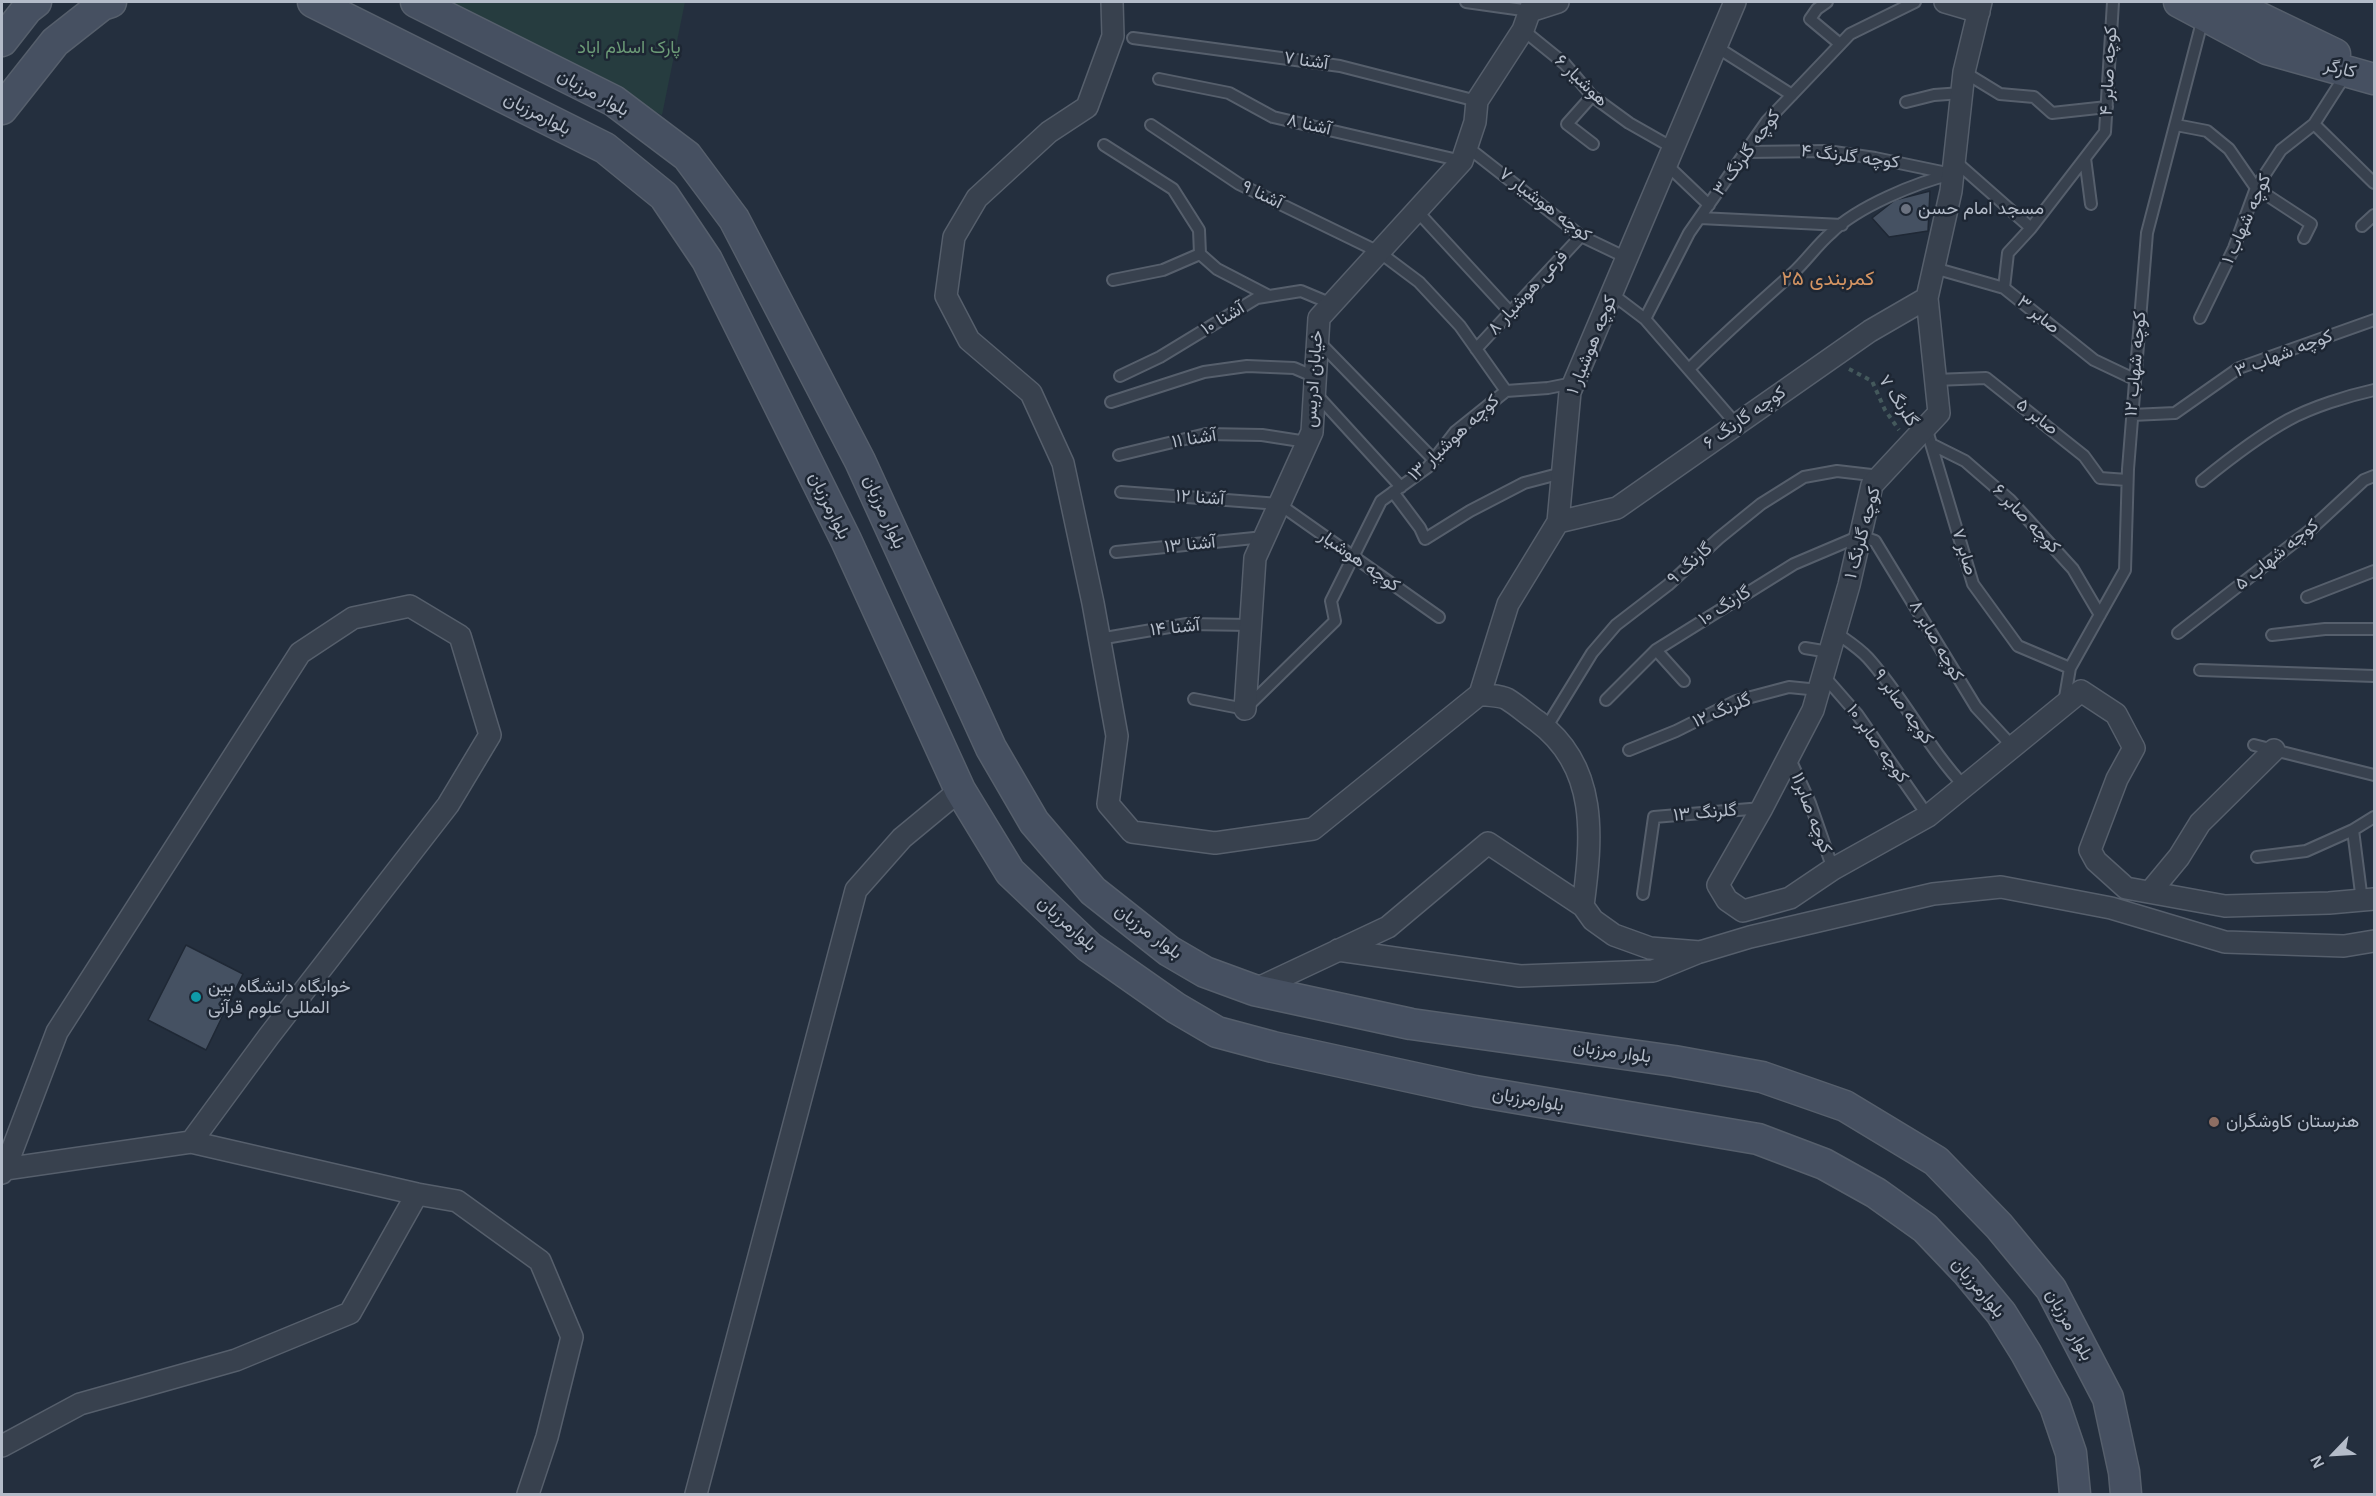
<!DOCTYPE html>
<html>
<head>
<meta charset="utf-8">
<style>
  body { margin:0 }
  #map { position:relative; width:2376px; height:1496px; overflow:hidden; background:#242f3e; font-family:Arial,sans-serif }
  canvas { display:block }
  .frame { position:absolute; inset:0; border:3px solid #b4bcc9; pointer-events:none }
  .north { position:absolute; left:2304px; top:1424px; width:60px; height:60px; -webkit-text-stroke:4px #1d2633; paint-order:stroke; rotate:245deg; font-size:16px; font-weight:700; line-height:24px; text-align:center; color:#b4bcc9 }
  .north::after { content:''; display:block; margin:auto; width:21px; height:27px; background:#b4bcc9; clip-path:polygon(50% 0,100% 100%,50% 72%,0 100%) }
</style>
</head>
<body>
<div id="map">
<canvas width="2376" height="1496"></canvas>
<div class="frame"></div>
<div class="north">N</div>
</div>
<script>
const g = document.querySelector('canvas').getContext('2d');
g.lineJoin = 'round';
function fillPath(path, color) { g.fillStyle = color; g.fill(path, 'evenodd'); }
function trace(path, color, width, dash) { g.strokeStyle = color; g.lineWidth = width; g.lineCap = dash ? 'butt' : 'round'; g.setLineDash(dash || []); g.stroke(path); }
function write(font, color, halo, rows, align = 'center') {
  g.font = font + ' Arial,Vazirmatn,sans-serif'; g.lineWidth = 5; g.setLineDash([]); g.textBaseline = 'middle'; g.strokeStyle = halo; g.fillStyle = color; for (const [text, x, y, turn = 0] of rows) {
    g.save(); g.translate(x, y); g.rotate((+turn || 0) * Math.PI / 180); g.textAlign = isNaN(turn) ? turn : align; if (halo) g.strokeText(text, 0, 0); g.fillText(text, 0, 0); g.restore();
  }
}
const green = new Path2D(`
  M418,2H685L662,115Z`);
const building = new Path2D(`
  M1930,191L1928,231L1889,237L1872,218L1895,200Z
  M186,945L243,974L206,1050L148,1020Z`);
const path = new Path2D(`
  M1849,369L1872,381L1885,410L1899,430`);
const lane = new Path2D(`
  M1466,2L1530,11
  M1827,2L1817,9L1810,19L1840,44
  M1523,30L1565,64L1592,96L1629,123L1673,148
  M1133,38L1340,66L1477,101
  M1715,46L1792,95
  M1964,72L2000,94L2034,97L2052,113L2107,107
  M1159,79L1229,93L1273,117L1462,161
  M1592,96L1567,124L1593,144
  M1906,102L1934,95L1962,93
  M2314,124L2374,183
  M1151,125L1239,184L1379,252L1419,282L1460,326L1506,391
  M2176,125L2207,131L2229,149L2256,188L2311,224L2304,238
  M1104,145L1173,189L1199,230L1200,254
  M1466,146L1581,236L1627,258
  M1746,152L1827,151L1875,158L1947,173
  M1955,161L2031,228
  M1666,164L1709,205
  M2091,204L2085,158L2105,132L2113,2
  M1417,211L1510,312
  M1700,218L1842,225
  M2362,226L2374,215
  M1934,268L2004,288L2094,360L2134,379
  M1113,280L1163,270L1200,254L1217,269L1269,296
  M2004,288L2008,253L2031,228L2085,158
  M1612,294L1645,319L1736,424
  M2200,318L2234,248L2256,188L2281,150L2314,124L2346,74
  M1645,319L1689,233L1767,121L1850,34L1915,2
  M1319,342L1434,460
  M1476,349L1581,236
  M1689,369C1723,335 1758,304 1793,273C1807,260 1817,245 1831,233C1857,207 1917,182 1953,174
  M1120,376L1160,357L1257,298L1301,291L1332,304
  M1935,380L1986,378L2084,456L2100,478L2127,480
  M1316,394L1401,487
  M1111,402L1204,372L1247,366L1294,368L1315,377
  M2132,415L2175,413L2239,368L2374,320
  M1926,427L1973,584L2018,646L2070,668
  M1931,444L1965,461L2010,500L2073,569L2100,615
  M1119,455L1206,434L1262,435L1307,442
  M2202,481C2229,459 2257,437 2288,420C2312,407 2347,396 2374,390
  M1121,492L1279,504L1439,617
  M1393,492L1420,528L1425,539L1470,511L1524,483L1562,473
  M1116,552L1264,537
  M2307,597L2374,571
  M1835,632C1846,640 1859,648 1868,658C1904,698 1928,748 1965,787
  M2178,633L2309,531L2364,480L2374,476
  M2272,635L2325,629H2374
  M1099,639L1187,624L1251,625
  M1805,648L1829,652
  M1656,650L1684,681
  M2200,670L2374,676
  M1823,675L1857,714L1928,816
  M1194,699L1245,709L1335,621L1331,601L1381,501L1428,467L1455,432L1506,391L1548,388L1573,383
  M1606,700L1656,650L1794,564L1860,536L1875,541L1976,707L2013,747
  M2064,703L2070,668L2125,570L2128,469L2147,233L2203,18
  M1546,728L1592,653L1616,625L1668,585L1719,538L1761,504L1804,477L1837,471L1880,476
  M2254,745L2374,775
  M1629,750L1676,731L1736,701L1789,687L1819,690
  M1789,757L1810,803L1833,869
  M2353,830L2362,901
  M2257,857L2306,851L2353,830L2374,817
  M1643,894L1654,817L1762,808`);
const street = new Path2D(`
  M1112,2L1113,36L1087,107L1049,132L977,198L954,237L946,296L969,340L1031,393L1063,463L1093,603L1117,736L1108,804L1132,832L1215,843L1313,829L1480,694C1488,696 1500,695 1507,699C1517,705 1527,714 1537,721C1599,767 1592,837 1583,906L1593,920L1614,935L1650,948L1700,952L1750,937L1933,894L2001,887L2111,908L2225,942L2344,946L2374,941
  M1945,2L1979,12
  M1981,2L1964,72L1951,191L1927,298L1939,413L1872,485L1849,585L1813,710L1762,808L1718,885L1727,900L1743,911L1790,898L1833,869L1928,816L2081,691L2116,714L2134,748L2117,779L2090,850L2096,861L2126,888L2225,906L2329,903L2374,899
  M1530,11L1558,2
  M1558,522L1617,508L1870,331L1927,298
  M1480,694L1508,604L1558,522L1570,392L1735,2
  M1245,709L1255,558L1312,432L1319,318L1462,161L1475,122L1477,101L1523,30L1533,2
  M2150,892L2179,857L2200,823L2274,750
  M1338,950L1520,976L1653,971L1697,953
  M1254,990L1388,927L1488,843L1583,906
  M5,1169L57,1032L300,653L353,618L410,606L460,636L490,735L448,805L269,1036L191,1142
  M2,1173L5,1169L191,1142L417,1194L457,1201L540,1261L572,1337L547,1437L528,1494
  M2,1446L80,1404L236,1360L350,1313L417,1194
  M696,1494L856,890L902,838L960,790`);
const secondary = new Path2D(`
  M313,2L605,148L664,196L707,260L846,540L960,790L1010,872L1089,947L1176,1008L1217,1032L1273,1047L1475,1091L1758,1139L1824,1164L1876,1193L1925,1228L1966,1271L2001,1313L2026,1353L2055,1406L2071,1453L2075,1494
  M416,2L614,101L687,156L734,219L860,461L991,748L1034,822L1093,891L1169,951L1205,972L1254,990L1411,1024L1674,1061L1762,1077L1845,1106L1936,1161L1999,1226L2051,1289L2108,1398L2124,1472L2126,1494
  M2179,2L2267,49L2374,79
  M2227,2L2335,54
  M2,41L27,9L36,2
  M2,109L55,42L102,5L111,2`);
const markers = [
  [1906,209,6,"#6b7280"],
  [196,997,6,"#0f9aa8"],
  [2214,1122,6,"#8d6e63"]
];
const parkNames = [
  ["پارک اسلام اباد",629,48]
];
const streetNames = [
  ["آشنا ۷",1306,61,8],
  ["کارگر",2340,69,14],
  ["کوچه صابر ۴",2109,71,-87],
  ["هوشیار ۶",1581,81,44],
  ["بلوار مرزبان",593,93,29],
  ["بلوارمرزبان",537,114,27],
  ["آشنا ۸",1309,125,13],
  ["کوچه گلرنگ ۳",1747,153,-54],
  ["کوچه گلرنگ ۴",1850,157,7],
  ["آشنا ۹",1262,195,26],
  ["کوچه هوشیار ۷",1545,205,37],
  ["کوچه شهاب ۱",2247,219,-66],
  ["فرعی هوشیار ۸",1528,293,-47],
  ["صابر ۳",2038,315,39],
  ["آشنا ۱۰",1223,319,-31],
  ["کوچه هوشیار ۱",1592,345,-68],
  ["کوچه شهاب ۳",2284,354,-21],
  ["کوچه شهاب ۱۲",2136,364,-85],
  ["خیابان ادریس",1314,379,-86],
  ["گلرنگ ۷",1898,401,57],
  ["صابر ۵",2037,417,38],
  ["کوچه گارنگ ۶",1745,418,-35],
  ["کوچه هوشیار ۱۳",1454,438,-43],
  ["آشنا ۱۱",1194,439,-9],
  ["آشنا ۱۲",1200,498,4],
  ["بلوارمرزبان",829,506,64],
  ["بلوار مرزبان",884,512,66],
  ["کوچه صابر ۶",2026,519,46],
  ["کوچه گلرنگ ۱",1863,533,-75],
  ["آشنا ۱۳",1190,545,-6],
  ["صابر ۷",1964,552,73],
  ["کوچه شهاب ۵",2277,555,-39],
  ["کوچه هوشیار",1359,561,35],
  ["گارنگ ۹",1690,564,-42],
  ["گارنگ ۱۰",1725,606,-32],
  ["آشنا ۱۴",1175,628,-6],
  ["کوچه صابر ۸",1936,641,60],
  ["کوچه صابر ۹",1903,707,54],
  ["گلرنگ ۱۲",1722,711,-23],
  ["کوچه صابر ۱۰",1877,744,54],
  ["گلرنگ ۱۳",1705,813,-5],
  ["کوچه صابر۱۱",1811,813,69],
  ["بلوارمرزبان",1067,924,42],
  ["بلوار مرزبان",1148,932,37],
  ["بلوار مرزبان",1612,1052,8],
  ["بلوارمرزبان",1528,1100,10],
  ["بلوارمرزبان",1978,1288,50],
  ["بلوار مرزبان",2069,1325,61]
];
const poiNames = [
  ["مسجد امام حسن",1918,209],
  ["خوابگاه دانشگاه بین",208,987],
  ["المللی علوم قرآنی",208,1008],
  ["هنرستان کاوشگران",2226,1122]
];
const neighbourhoodNames = [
  ["کمربندی ۲۵",1828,279]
];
fillPath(green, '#263c3f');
fillPath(building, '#455162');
trace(building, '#1f2835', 1.5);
trace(lane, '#565f6c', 14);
trace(street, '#565f6c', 24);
trace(secondary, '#565f6c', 33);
trace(path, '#44595c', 4, [4.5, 4.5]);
trace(lane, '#38414e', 10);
trace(street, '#38414e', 21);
trace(secondary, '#465061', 30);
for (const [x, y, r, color] of markers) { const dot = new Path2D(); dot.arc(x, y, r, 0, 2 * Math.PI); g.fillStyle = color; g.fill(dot); trace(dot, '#1d2633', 2); }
write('18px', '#6b9a76', '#1d2633', parkNames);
write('18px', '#b4bcc9', '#1d2633', streetNames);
write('18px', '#b4bcc9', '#1d2633', poiNames, 'left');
write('20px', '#d59563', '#1d2633', neighbourhoodNames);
</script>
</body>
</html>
